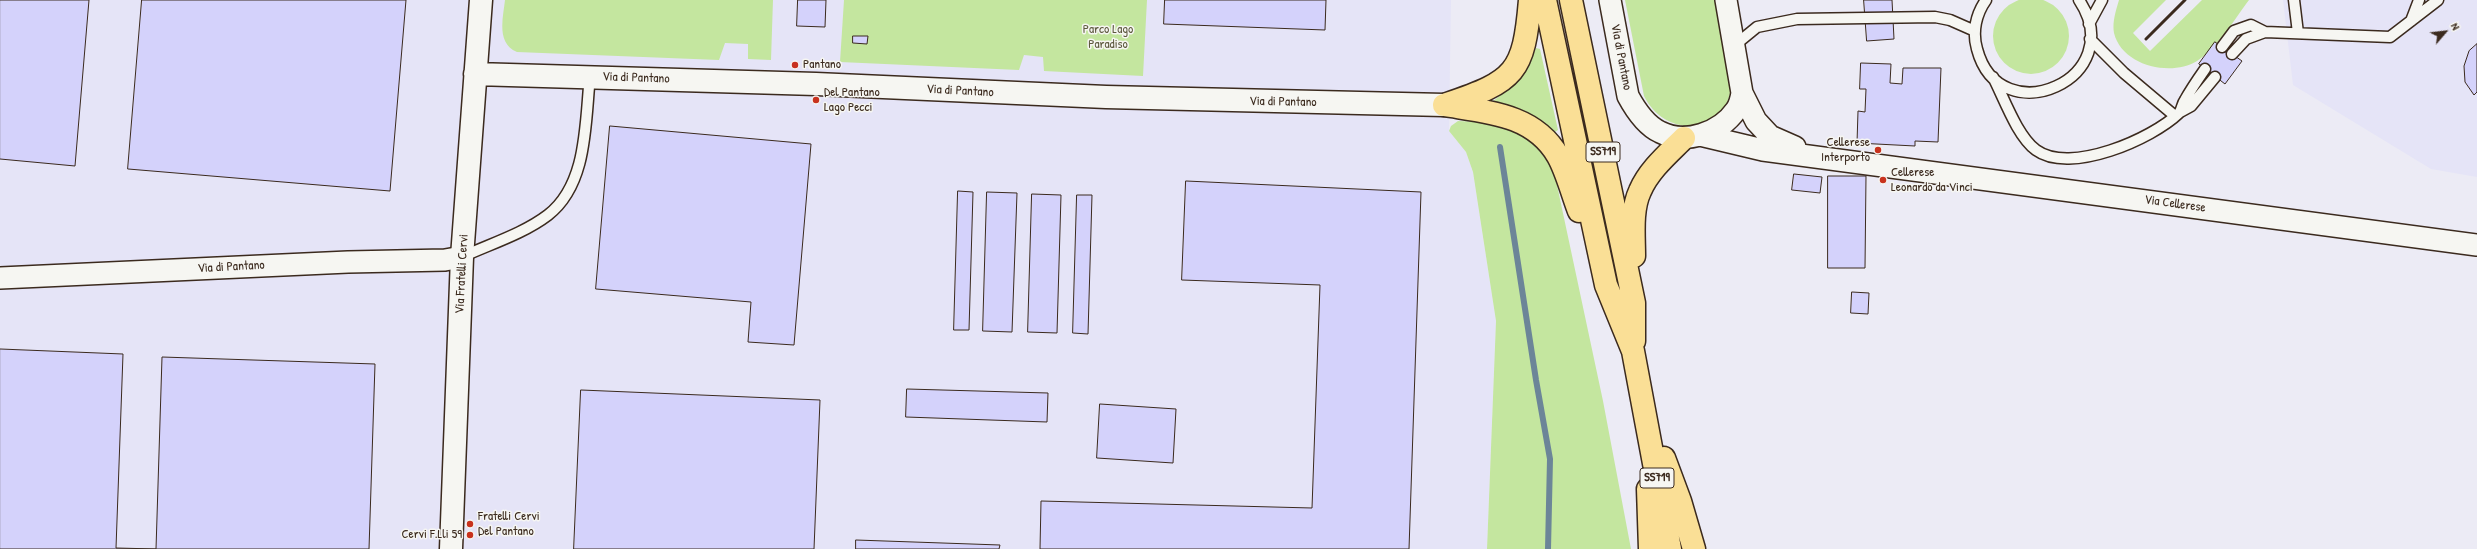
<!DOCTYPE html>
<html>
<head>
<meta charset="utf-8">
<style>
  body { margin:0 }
  #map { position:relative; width:2477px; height:549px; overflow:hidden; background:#ecebf5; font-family:"Patrick Hand",sans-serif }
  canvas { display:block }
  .north { position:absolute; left:2425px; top:12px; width:40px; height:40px; -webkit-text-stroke:3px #f6f6f2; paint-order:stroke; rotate:62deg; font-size:11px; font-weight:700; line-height:16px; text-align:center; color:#3b2a1e }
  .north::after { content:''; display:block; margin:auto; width:14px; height:18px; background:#3b2a1e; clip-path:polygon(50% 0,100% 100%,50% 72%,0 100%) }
</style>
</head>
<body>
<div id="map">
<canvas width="2477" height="549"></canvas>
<div class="north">N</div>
</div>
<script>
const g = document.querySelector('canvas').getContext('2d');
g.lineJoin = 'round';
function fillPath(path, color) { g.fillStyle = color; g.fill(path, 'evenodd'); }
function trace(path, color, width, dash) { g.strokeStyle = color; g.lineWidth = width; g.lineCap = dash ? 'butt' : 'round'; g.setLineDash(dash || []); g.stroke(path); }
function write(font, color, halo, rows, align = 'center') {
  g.font = font + ' "Patrick Hand",sans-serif'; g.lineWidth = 3; g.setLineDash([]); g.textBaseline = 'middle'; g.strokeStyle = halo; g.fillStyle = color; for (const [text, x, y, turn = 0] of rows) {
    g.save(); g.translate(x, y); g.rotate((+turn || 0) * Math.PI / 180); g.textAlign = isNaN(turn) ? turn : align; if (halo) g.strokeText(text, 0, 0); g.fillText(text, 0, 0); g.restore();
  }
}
const built = new Path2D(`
  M0,0H1451L1449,131L1466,152L1473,172L1496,321L1487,549H0Z
  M2283,0H2477V177L2431,169L2293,85Z`);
const green = new Path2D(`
  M1993 36a38 38 0 1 1 76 0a38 38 0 1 1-76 0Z
  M505,0H773L771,60L748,59V44L725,43L719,60L517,52C496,43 503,18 505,0Z
  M844,0H1147L1143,76L1044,71L1043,57L1024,55L1019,70L840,62Z
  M1625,0H1716C1721,25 1737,70 1730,94C1718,138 1663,135 1644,96Z
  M2119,0H2166L2133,33L2150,51L2202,0H2249C2234,20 2218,47 2197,61C2171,77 2122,66 2114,33C2112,23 2116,10 2119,0Z
  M1536,48L1540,49L1558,130L1555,132L1524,111L1491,103L1516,82L1529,64Z
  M1458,121L1502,123L1541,145L1554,171L1603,401L1631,549H1487L1496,321L1473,172L1466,152L1449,131L1451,126Z`);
const stream = new Path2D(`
  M1500,147L1536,380L1550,459L1548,549`);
const building = new Path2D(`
  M0,0H89L75,166L0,159Z
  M142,0H406L390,191L128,169Z
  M798,0H826L825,27L797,26Z
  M1165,0H1326L1325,30L1164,24Z
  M1864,0H1892L1894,39L1867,41Z
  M853,36H868L867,44L853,43Z
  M2215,42L2242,61L2225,84L2199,64Z
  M2477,44V92L2474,95L2465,82L2464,66L2469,51Z
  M1861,63L1891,64L1890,83L1902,84L1903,68H1941L1938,142L1915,141V146L1857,143L1858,111L1865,112L1866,89H1860Z
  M610,126L811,144L794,345L748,342L751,302L596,289Z
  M1794,174L1822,177L1820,193L1792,190Z
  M1828,176H1866L1865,268H1828Z
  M1186,181L1421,192L1409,549H1040L1041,501L1312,508L1320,285L1182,280Z
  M958,191L973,192L969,330H954Z
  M987,192L1017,193L1012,332L983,331Z
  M1032,194L1061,195L1057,333L1028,332Z
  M1077,195H1092L1088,334L1073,333Z
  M1852,292L1869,293L1868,314L1851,313Z
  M0,349L123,354L116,548L156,549L162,357L375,364L369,549H0Z
  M907,389L1048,393L1047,422L906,417Z
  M581,390L820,400L814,549H574Z
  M1100,404L1176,409L1173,463L1097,458Z
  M856,540L1000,545L999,549H856Z`);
const service = new Path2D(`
  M1986,0C1976,14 1972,32 1977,49C2000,136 2131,78 2079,0
  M2294,0L2298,33
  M2411,21L2419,0
  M2089,24L2102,0
  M2090,39L2124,73L2175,116
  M1735,45L1757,27L1797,19L1935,17L1950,20L1975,31
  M2222,47L2234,31L2251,25L2265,32L2390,37L2438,0
  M2232,54L2246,39L2265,32
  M1993,77C2004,98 2017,136 2036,150C2070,175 2152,139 2179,113C2182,110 2182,104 2185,100C2191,89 2198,79 2205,69
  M2180,112L2191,106L2215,77
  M462,257C490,244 523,234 548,215C588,184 585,122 590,76`);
const minor = new Path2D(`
  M1610,0L1628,96C1635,109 1645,125 1660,132C1685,145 1720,133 1736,110C1739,106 1741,99 1742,93
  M1726,0L1742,93L1756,121L1770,136L1795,147
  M1700,135L1763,150L2477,245
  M0,278L348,262L445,260L462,257`);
const tertiary = new Path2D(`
  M475,74L816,84L1106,97L1444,105
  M451,549L462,257L481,0`);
const trunk = new Path2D(`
  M1545,0L1606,285L1633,351L1670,549
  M1571,0L1634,303V341
  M1447,104C1515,81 1524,73 1530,0
  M1444,105C1487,112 1534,114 1558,156C1567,172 1572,193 1579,211
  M1634,256C1634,236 1631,210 1640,191C1649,170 1668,154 1684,138
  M1664,458L1680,501L1694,549
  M1648,489L1650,549`);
const rail = new Path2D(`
  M2146,39L2185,0`);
const markers = [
  [795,65,4,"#c8321e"],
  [816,100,4,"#c8321e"],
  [1878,150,4,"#c8321e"],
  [1883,180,4,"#c8321e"],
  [470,524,4,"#c8321e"],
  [470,535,4,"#c8321e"]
];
const shields = [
  [1603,152,34],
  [1657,478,34]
];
const shieldNames = [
  ["SS719",1603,152],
  ["SS719",1657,478]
];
const parkNames = [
  ["Parco Lago",1108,30],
  ["Paradiso",1108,45]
];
const streetNames = [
  ["Via di Pantano",1621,57,79],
  ["Via di Pantano",636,78,2],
  ["Via di Pantano",960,91,3],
  ["Via di Pantano",1283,102,1],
  ["Via Cellerese",2175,204,8],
  ["Via di Pantano",231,267,-3],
  ["Via Fratelli Cervi",462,274,-87]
];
const poiNames = [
  ["Pantano",803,65],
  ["Del Pantano",824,93],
  ["Lago Pecci",824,108],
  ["Cellerese",1870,143,"right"],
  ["Interporto",1870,158,"right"],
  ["Cellerese",1891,173],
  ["Leonardo da Vinci",1891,188],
  ["Fratelli Cervi",478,517],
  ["Del Pantano",478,532],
  ["Cervi F.Lli 59",462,535,"right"]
];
fillPath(built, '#e5e4f7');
fillPath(green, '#c4e69f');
trace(stream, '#6c8598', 6);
fillPath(building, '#d4d2fb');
trace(building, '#3b2a1e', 1);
trace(service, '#3b2a1e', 13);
trace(minor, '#3b2a1e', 24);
trace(tertiary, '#3b2a1e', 25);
trace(trunk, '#3b2a1e', 25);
trace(service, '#f6f6f2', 10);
trace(minor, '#f6f6f2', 21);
trace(tertiary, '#f6f6f2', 22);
trace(trunk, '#fadf96', 22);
trace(rail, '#3b2a1e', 3);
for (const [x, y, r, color] of markers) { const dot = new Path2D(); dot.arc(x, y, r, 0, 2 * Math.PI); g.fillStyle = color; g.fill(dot); trace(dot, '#f6f6f2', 1.5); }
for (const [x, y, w] of shields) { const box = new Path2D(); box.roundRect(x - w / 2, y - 10, w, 20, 3); g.fillStyle = '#f6f6f2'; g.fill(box); trace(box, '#3b2a1e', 1); }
write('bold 12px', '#3b2a1e', null, shieldNames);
write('13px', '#5d593e', '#f6f6f2', parkNames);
write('13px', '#3b2a1e', '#f6f6f2', streetNames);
write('13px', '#3b2a1e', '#f6f6f2', poiNames, 'left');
</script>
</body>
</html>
